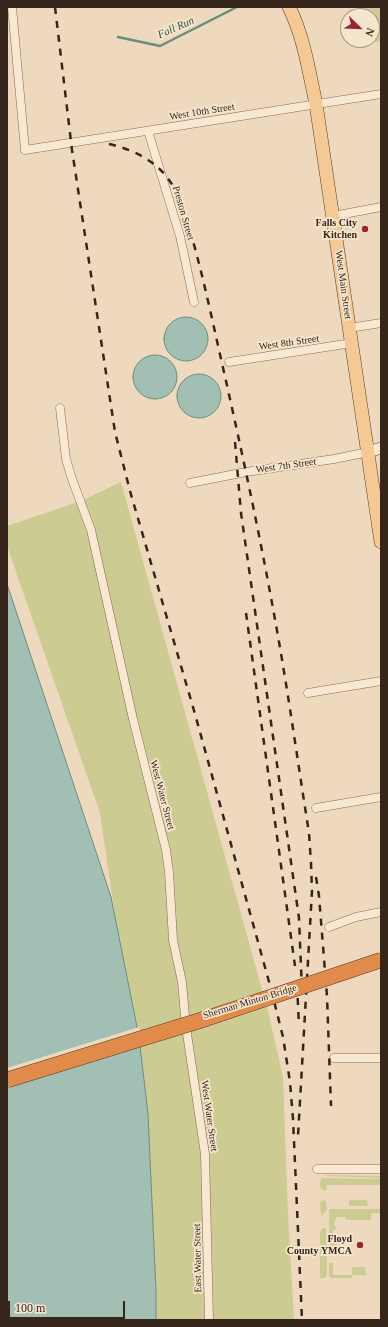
<!DOCTYPE html>
<html>
<head>
<meta charset="utf-8">
<style>
  body { margin:0 }
  #map { position:relative; width:388px; height:1327px; overflow:hidden; background:#eed9be; font-family:"Times New Roman",serif }
  canvas { display:block }
  .frame { position:absolute; inset:0; border:8px solid #36251b; pointer-events:none }
  .north { position:absolute; left:340px; top:8px; width:40px; height:40px; box-sizing:border-box; background:#f6e5cd; border:1px solid #a99886; border-radius:50%; rotate:113deg; font-size:11px; font-weight:700; line-height:16px; text-align:center; color:#36251b }
  .north::after { content:''; display:block; margin:auto; width:14px; height:18px; background:#972535; clip-path:polygon(50% 0,100% 100%,50% 72%,0 100%) }
  .scale { position:absolute; left:8px; top:1301px; width:117px; height:18px; box-sizing:border-box; border:2px solid #36251b; border-top:0; padding-left:5px; font-size:12px; line-height:14px; white-space:nowrap; color:#36251b; -webkit-text-stroke:3px #f6e5cd; paint-order:stroke }
</style>
</head>
<body>
<div id="map">
<canvas width="388" height="1327"></canvas>
<div class="frame"></div>
<div class="north">N</div>
<div class="scale">100 m</div>
</div>
<script>
const g = document.querySelector('canvas').getContext('2d');
g.lineJoin = 'round';
function fillPath(path, color) { g.fillStyle = color; g.fill(path, 'evenodd'); }
function trace(path, color, width, dash) { g.strokeStyle = color; g.lineWidth = width; g.lineCap = dash ? 'butt' : 'round'; g.setLineDash(dash || []); g.stroke(path); }
function write(font, color, halo, rows, align = 'center') {
  g.font = font + ' "Times New Roman",serif'; g.lineWidth = 3.5; g.setLineDash([]); g.textBaseline = 'middle'; g.strokeStyle = halo; g.fillStyle = color; for (const [text, x, y, turn = 0] of rows) {
    g.save(); g.translate(x, y); g.rotate((+turn || 0) * Math.PI / 180); g.textAlign = isNaN(turn) ? turn : align; if (halo) g.strokeText(text, 0, 0); g.fillText(text, 0, 0); g.restore();
  }
}
const green = new Path2D(`
  M359,7H381V42H362V40H372V16H359Z
  M121,482L268,1011L283,1077L288,1214L294,1320H156V1291L148,1114L139,1037L115,916L100,813L7,546V526L81,501Z
  M328,1175L381,1176V1178L324,1176Z
  M322,1178L381,1179V1185H327L326,1190L324,1191L320,1187V1182Z
  M325,1200L326,1202L327,1210L321,1216L320,1204L321,1201Z
  M351,1200H367L368,1206H349V1201Z
  M330,1209H381V1213H371V1220H346L345,1217H337L334,1224L337,1229L333,1230V1239H337V1247H331V1254H329V1210Z
  M323,1228H326L327,1254H320V1232Z
  M320,1256H327V1275L325,1278H320Z
  M329,1263H333V1275H352V1267H365L366,1275H352V1278H331L329,1276Z`);
const water = new Path2D(`
  M164 339a22 22 0 1 1 44 0a22 22 0 1 1-44 0Z
  M133 377a22 22 0 1 1 44 0a22 22 0 1 1-44 0Z
  M177 396a22 22 0 1 1 44 0a22 22 0 1 1-44 0Z
  M7,584L111,897L139,1037L148,1114L156,1291V1320H7Z`);
const pier = new Path2D(`
  M139,1027L141,1037L7,1086V1068Z`);
const stream = new Path2D(`
  M118,37L160,46L237,7`);
const street = new Path2D(`
  M12,7L25,150L381,94
  M148,131L180,236L194,302
  M333,216L381,207
  M349,328L381,323
  M229,362L352,343
  M60,408L66,459L72,479L91,530L133,719L166,850L169,872L173,940L182,982L186,1027L205,1154L209,1320
  M190,483L246,472L334,459L368,452
  M308,693L381,681
  M316,808L381,797
  M329,927L356,917L381,912
  M334,1058H381
  M317,1169H381`);
const secondary = new Path2D(`
  M368,452L381,448`);
const primary = new Path2D(`
  M289,7C304,37 309,72 316,104L381,542`);
const rail = new Path2D(`
  M55,7L72,150L115,432L130,491L195,714L271,989L283,1037L290,1082L293,1119L302,1320
  M109,144C135,150 159,162 173,186C183,203 188,223 193,241C203,277 211,314 219,350C241,447 262,544 279,642C290,705 299,770 309,833L311,863L312,891L298,1136
  M235,442L241,513L299,918L302,991
  M246,613L295,966
  M316,877L319,896L327,996L331,1106
  M297,984L299,1026`);
const highwayBridge = new Path2D(`
  M7,1080L208,1018L381,960`);
const markers = [
  [365,229,4,"#972535"],
  [360,1245,4,"#972535"]
];
const streetNames = [
  ["West 10th Street",202,112,-9],
  ["Preston Street",183,213,74],
  ["West Main Street",343,285,82],
  ["West 8th Street",289,343,-8],
  ["West 7th Street",286,466,-8],
  ["West Water Street",162,795,75],
  ["Sherman Minton Bridge",250,1002,-17],
  ["West Water Street",209,1116,82],
  ["East Water Street",198,1258,-91]
];
const poiNames = [
  ["Falls City",357,223],
  ["Kitchen",357,235],
  ["Floyd",352,1239],
  ["County YMCA",352,1251]
];
const waterNames = [
  ["Fall Run",176,28,-24]
];
fillPath(green, '#cccb92');
fillPath(water, '#a1c0b3');
trace(water, '#698d7f', 1);
fillPath(pier, '#eed9be');
trace(stream, '#698d7f', 2.5);
trace(street, '#876a56', 9);
trace(secondary, '#684b3a', 12);
trace(primary, '#54392b', 14);
trace(street, '#f9e8d1', 8);
trace(secondary, '#f9e8d1', 11);
trace(primary, '#f4c993', 13);
trace(rail, '#36251b', 2.5, [7, 7]);
trace(highwayBridge, '#54392b', 16, []);
trace(highwayBridge, '#e18b4b', 15);
for (const [x, y, r, color] of markers) { const dot = new Path2D(); dot.arc(x, y, r, 0, 2 * Math.PI); g.fillStyle = color; g.fill(dot); trace(dot, '#f6e5cd', 1.5); }
write('10px', '#36251b', '#f6e5cd', streetNames);
write('bold 10px', '#36251b', '#f6e5cd', poiNames, 'right');
write('italic 11px', '#2a564d', '#f6e5cd', waterNames);
</script>
</body>
</html>
